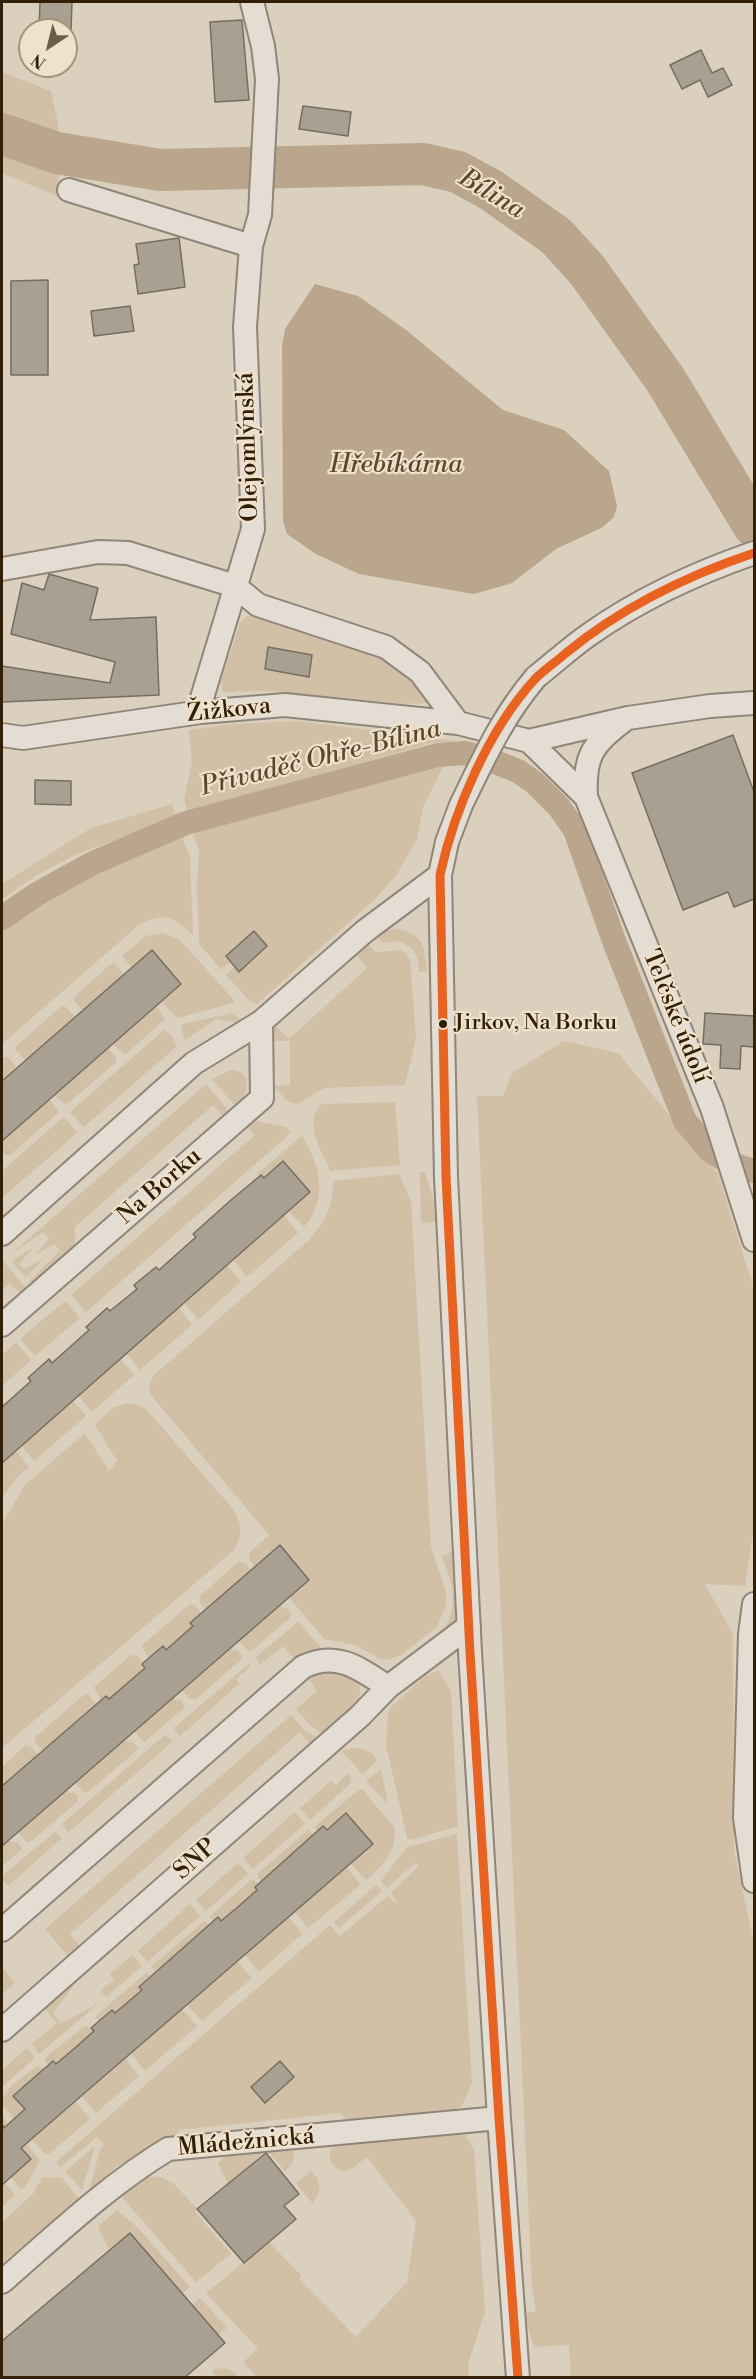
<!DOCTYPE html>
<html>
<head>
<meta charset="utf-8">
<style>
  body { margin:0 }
  #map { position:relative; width:756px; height:2379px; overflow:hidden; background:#dbcfbd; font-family:"Libre Bodoni",serif }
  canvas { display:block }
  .frame { position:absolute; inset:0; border:3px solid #312007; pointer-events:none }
  .north { position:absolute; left:18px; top:18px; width:60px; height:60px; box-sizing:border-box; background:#f0e1cc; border:2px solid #a4947d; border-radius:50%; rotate:215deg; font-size:16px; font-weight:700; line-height:24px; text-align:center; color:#312007 }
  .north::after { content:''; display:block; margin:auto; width:21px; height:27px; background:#6c5d47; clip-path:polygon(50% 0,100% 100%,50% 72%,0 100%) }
</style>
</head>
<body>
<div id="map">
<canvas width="756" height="2379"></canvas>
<div class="frame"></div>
<div class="north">N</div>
</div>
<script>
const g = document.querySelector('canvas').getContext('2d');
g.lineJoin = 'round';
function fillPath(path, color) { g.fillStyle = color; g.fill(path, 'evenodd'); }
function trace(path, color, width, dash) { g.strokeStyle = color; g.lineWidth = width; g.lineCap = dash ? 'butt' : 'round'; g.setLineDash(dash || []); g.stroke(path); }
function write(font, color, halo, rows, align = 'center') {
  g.font = font + ' "Libre Bodoni",serif'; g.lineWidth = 4.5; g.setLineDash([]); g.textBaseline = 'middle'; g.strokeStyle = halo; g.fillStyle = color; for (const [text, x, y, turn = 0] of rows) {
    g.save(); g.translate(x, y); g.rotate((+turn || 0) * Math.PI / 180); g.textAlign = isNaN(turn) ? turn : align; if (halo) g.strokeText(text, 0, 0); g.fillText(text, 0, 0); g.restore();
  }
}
const green = new Path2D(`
  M2,72L51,91L58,124L59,197L2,173Z
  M247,616H257L372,648L408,672L427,696V703L409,704L271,691L223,692L221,681L240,623Z
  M297,721L457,741L431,743L188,813L184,800L192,763L189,730L231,724Z
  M445,764L423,807L417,840L395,877L375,899L257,1004L252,1003L226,975L235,966L240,970L267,946L254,931L227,955L232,961L221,969L199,944L197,886L199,851L193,832L422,766Z
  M172,804L177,818L77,854L35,876L2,899V884L91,828Z
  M182,836L190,857L193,935C173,916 163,912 139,925L2,1044V931L42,903L100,871Z
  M394,928C423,933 424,945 427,971L419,972C420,949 405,937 383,943L376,936Z
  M162,933L179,939L234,1000L233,1003L178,1018L175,1016L161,1001L181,983L152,950L132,967L123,958V955L146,936Z
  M367,944L376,952L402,950L410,959L416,1039L405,1085L324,1088L298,1104L289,1102L273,1086L290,1085V1041H273C271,1035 271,1031 276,1026L289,1039L367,968L356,954Z
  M111,964H115L124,974L102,993L87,1012L84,1009L82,1010L74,1000L75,996Z
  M62,1006L66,1007L75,1017L44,1044L47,1048L28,1063L15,1050V1047Z
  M156,1006L165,1019L125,1055L113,1044Z
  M232,1013L245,1024L216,1019L185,1040L181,1027L183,1024Z
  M164,1030L170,1034L177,1046L84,1127L71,1114V1111Z
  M564,1041L618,1053L718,1174L754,1289V1526L745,1586L705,1584L733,1634L734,1851L754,1943V2377H571L569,2345L534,2347L525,2318L528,2312H536L532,2287L477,1096H503L512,1073Z
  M108,1048L116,1057V1062L66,1105L54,1095Z
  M4,1057H8L16,1067L2,1081V1059Z
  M230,1070C256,1071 246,1094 238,1109L212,1079Z
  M206,1084L231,1114L226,1119L213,1105L75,1227V1248L33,1284L30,1281L60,1250L54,1244L35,1255L49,1239L43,1232L9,1256Z
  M49,1099L58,1110V1113L10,1155H6L2,1150V1141Z
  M395,1102L400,1165L330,1171C322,1150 302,1123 322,1104Z
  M62,1118H65L77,1133L2,1198V1171Z
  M256,1121L286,1127L291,1133L86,1312L71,1295L255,1135L248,1127Z
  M302,1136C320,1165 329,1200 304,1227L289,1211L310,1192L284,1162L264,1178L256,1175Z
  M420,1172H425L439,1219L437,1222L421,1223Z
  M399,1174L411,1201L431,1547L446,1592V1604L437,1627L400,1656L386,1660L378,1658L356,1645L324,1639L289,1597L309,1580L280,1546L255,1567L249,1559V1553L269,1535L150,1394L149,1386L153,1376L309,1240C325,1222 334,1206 333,1181Z
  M284,1215L298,1233L247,1277L233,1260Z
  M34,1247L19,1264L24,1269L43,1259L26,1277L12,1261Z
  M3,1261L27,1289L22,1295L10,1283L2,1290V1263Z
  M227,1265L241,1282L198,1320L184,1302Z
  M65,1301L80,1318L35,1356L20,1339Z
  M178,1307L192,1325L140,1370L126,1353Z
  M16,1342L31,1360L2,1386V1355Z
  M120,1358L134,1375L92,1412L78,1395Z
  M72,1400L86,1416L34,1461L21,1445Z
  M130,1403L139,1405L147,1410L233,1509C242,1525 244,1535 233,1551L2,1748V1524L25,1485L85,1433L109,1471L117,1461L95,1425L114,1407Z
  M15,1450L29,1467L19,1475L2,1498V1461Z
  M451,1552L456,1553L460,1613L456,1620L446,1627C459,1598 452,1585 442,1556Z
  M239,1561L245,1563L251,1571L206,1609L200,1603V1596Z
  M190,1604H193L201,1613L190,1623L193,1626L166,1649L163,1646L149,1658L141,1646Z
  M280,1605L283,1609L286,1607L292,1614L290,1618L251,1651L247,1650L239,1641Z
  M298,1622L321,1647L295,1659L283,1646L260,1665L256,1657Z
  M231,1648L234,1651L237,1649L243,1658L195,1700L190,1699L182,1690Z
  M131,1655L138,1656L145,1668L109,1699L106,1696L101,1700L94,1687Z
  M249,1664L251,1666L236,1679L240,1683L179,1737L174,1728Z
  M325,1669C333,1671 346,1672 352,1676C378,1695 337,1722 324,1735L310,1725L296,1709L317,1691L307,1677Z
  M439,1670L451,1692L458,1826L411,1840L407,1838L386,1745L388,1712L389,1709L424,1677Z
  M85,1694H88L96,1704L43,1751L35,1742V1737Z
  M174,1697L177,1701L180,1699L185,1707L144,1742L134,1731Z
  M291,1715L304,1730L319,1739L311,1746L300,1732L70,1934L81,1948L70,1958L45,1929Z
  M165,1735L173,1741L68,1833L62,1824Z
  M125,1739L129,1743L132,1741L138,1748L136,1751L88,1792H84L75,1783Z
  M26,1745L31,1747L38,1755L2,1786V1767Z
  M358,1748L371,1752L377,1761L362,1774L341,1750Z
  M381,1769V1770L388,1804L366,1781Z
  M348,1773L352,1782L310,1820L300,1808L331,1781L336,1785Z
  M360,1789H362L394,1827C398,1850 384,1864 368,1879L364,1878L351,1864L373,1844L346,1813L327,1830L323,1826L318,1831L314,1827Z
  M67,1790L71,1793L74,1792L78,1796L77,1802L30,1842H27L18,1832Z
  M295,1812L305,1824L253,1869L243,1858Z
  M308,1830L314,1835L261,1881L257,1874Z
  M55,1832L62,1838L8,1886L2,1879L3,1875Z
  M457,1834L472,2083L461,2107L454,2110L348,2121L340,2113L180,2130L174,2139L153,2147L116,2167L89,2191L100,2150L104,2145L97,2137L61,2167L56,2162L330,1925L340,1936L388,1896L395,1903L397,1901L391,1893L419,1866L415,1863L387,1888L381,1881L407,1847Z
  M9,1840L13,1843L16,1841L21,1847V1850L2,1866V1846Z
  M238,1863L248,1874L206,1911L196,1900Z
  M346,1867L360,1883L358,1887L308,1928L295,1912Z
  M252,1879L258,1884L255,1887L258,1890L221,1921L219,1918L213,1922L210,1916Z
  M376,1885L382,1891L339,1928L334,1922Z
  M190,1904L200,1916L147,1962L138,1951Z
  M289,1917L302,1934L259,1972L245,1955Z
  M204,1921L210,1925L163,1972L160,1968L155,1972L152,1966Z
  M132,1955L142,1966L106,1997L100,1991L114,1980L110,1974Z
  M238,1962L252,1978L202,2021L187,2005Z
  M2,1967L15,1983L2,1994Z
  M146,1973L151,1976L139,1987L142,1990L115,2013L112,2010L98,2022L96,2016Z
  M79,1978L53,2013L61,2023L99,2003L39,2054L32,2044L57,2023L44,2008Z
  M182,2009L197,2026L145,2071L131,2054Z
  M86,2025L94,2032L56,2064L53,2061L49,2064L45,2061L46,2057Z
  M27,2048L35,2058L2,2087V2070Z
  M126,2059L139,2076L96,2113L82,2097Z
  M37,2066L43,2069L13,2096L43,2130L76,2102L90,2119L49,2154H45L2,2105C1,2089 26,2075 37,2066Z
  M2,2116L40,2160L26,2186L21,2190L11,2177L30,2159L4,2128L2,2130Z
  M462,2130L474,2149L485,2312L468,2364L469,2377H257L243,2362L258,2349L206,2293L269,2242L301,2275L299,2279L356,2337L407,2282L416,2221L367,2157C356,2165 343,2180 333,2164C329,2159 329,2156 331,2149L336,2145L344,2142Z
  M95,2146L82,2190L65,2171Z
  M288,2148L294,2153L292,2164L285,2171L267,2150L228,2184L218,2164L226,2154Z
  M311,2171L317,2178L320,2190L313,2204L296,2183Z
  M158,2176L173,2183L197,2209L195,2212L231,2254L196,2282L120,2195L138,2180Z
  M42,2177L62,2178L79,2199L2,2267V2222L33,2194Z
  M4,2182L15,2195L2,2207V2185Z
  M117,2210L139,2229L190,2287L182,2293L131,2233L109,2250L98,2226Z
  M200,2298L227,2328L218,2335L192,2305Z
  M222,2368L231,2370L238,2377H216L212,2370Z`);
const water = new Path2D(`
  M315,284L358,296L406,330L503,410L564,430L609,471L617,506L614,517L603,527L556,549L512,583L474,594L359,574L316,554L287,534L283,521L282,346L285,329Z`);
const canal = new Path2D(`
  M2,918L37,894L93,863L186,823L438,755L465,753L487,759L518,771L535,783L559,807L575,830L614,941L685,1121L709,1150L731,1164L754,1171`);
const river = new Path2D(`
  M2,134L57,153L160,170L423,164L458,172L491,190L556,236L587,270L665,379L754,526`);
const building = new Path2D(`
  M40,2H72L71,30L39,29Z
  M242,20L249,100L215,102L210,22Z
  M701,50L712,73L723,68L732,85L708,97L700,80L682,89L670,65Z
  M303,106L351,112L348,136L299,129Z
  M179,238L185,287L138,294L134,265L139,264L136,244Z
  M48,280V375H11V281Z
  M130,306L134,331L94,336L91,311Z
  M49,574L98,588L90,620L156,617L159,695L2,702V666L110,683L115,662L11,634L22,583L44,590Z
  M268,647L312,655L309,677L265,669Z
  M733,735L754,792V899L734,907L728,892L683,910L632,773Z
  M35,780L71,781V805L35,804Z
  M254,931L267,946L239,972L226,956Z
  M152,950L181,984L2,1141V1081Z
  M705,1013L754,1016V1047L741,1046L740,1069L720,1068L721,1045L703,1044Z
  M283,1161L310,1192L2,1463V1407L31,1381L28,1378L49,1359L52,1363L89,1330L86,1327L107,1308L110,1311L137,1289L134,1285L156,1267L159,1270L196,1237L193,1234L231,1200L261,1175L264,1178Z
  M280,1545L309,1580L2,1846V1786L106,1696L109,1699L145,1668L142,1664L163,1646L166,1650L193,1626L190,1623Z
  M346,1813L373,1844L21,2148L31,2159L2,2185V2124L4,2128L25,2109L13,2096L53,2061L56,2064L76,2047L94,2031L91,2028L112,2010L115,2013L128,2002L142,1990L139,1987L218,1917L221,1921L239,1906L257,1890L255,1887L323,1826L327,1830Z
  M280,2061L294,2077L265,2103L251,2087Z
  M266,2153L299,2194L284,2206L296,2219L244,2263L197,2209Z
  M130,2233L225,2343L184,2378H2V2341Z`);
const minor = new Path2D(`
  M69,190L251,246
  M2,569L98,552L128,553L235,586L258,605L386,647L420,672L458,723
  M536,677C554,663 571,647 590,634C641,598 696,573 754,553
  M201,712L202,698L253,529L245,327L251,246L260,215L267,79L263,46L252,2
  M2,735L23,738L201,712L285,705L458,723L529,741L628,718L710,706L754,703
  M529,741L586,797C584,758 591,745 622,722
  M586,797L712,1108L754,1240
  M461,805L447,842L440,875L446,1177L470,1652L499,2118L518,2378
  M2,1234L194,1063L261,1022L365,931L440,875
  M2,1325L262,1098L261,1022
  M754,1604L750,1634L745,1818L754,1881
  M2,1930L303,1667C337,1650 360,1669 388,1687
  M2,2030L360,1716L388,1687L469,1626
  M2,2282C55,2236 107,2186 168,2149L499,2118`);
const minorBridge = new Path2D(`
  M461,805C484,758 502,717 536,677`);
const bus1 = new Path2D(`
  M518,2378L499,2118L470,1652L446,1177L440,875C454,810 489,729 535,679C544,670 556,662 566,653C622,607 686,576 754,553`);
const markers = [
  [443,1024,5,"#312007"]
];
const busNames = [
  ["Jirkov, Na Borku",454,1024]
];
const streetNames = [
  ["Olejomlýnská",249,447,-92],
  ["Žižkova",229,711,-6],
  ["Telčské údolí",675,1017,68],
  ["Na Borku",160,1187,-41],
  ["SNP",196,1860,-41],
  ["Mládežnická",246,2143,-5]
];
const waterNames = [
  ["Bílina",491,195,31],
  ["Hřebíkárna",396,466],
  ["Přivaděč Ohře-Bílina",321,759,-14]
];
fillPath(green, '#d1c0a6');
fillPath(water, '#b9a68c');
trace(canal, '#b9a68c', 24);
trace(river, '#b9a68c', 42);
fillPath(building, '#a9a092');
trace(building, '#766d61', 1.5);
trace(minor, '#8f8578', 26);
trace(minor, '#e3ddd4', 22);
trace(minorBridge, '#8f8578', 26, []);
trace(minorBridge, '#e3ddd4', 22);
trace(bus1, '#e86221', 9);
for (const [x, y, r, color] of markers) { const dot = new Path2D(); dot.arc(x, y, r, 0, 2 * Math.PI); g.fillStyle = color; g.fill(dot); trace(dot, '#f0e1cc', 2); }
write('22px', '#312007', '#f0e1cc', busNames, 'left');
write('24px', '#312007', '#f0e1cc', streetNames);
write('italic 26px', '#5b492e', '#f0e1cc', waterNames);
</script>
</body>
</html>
